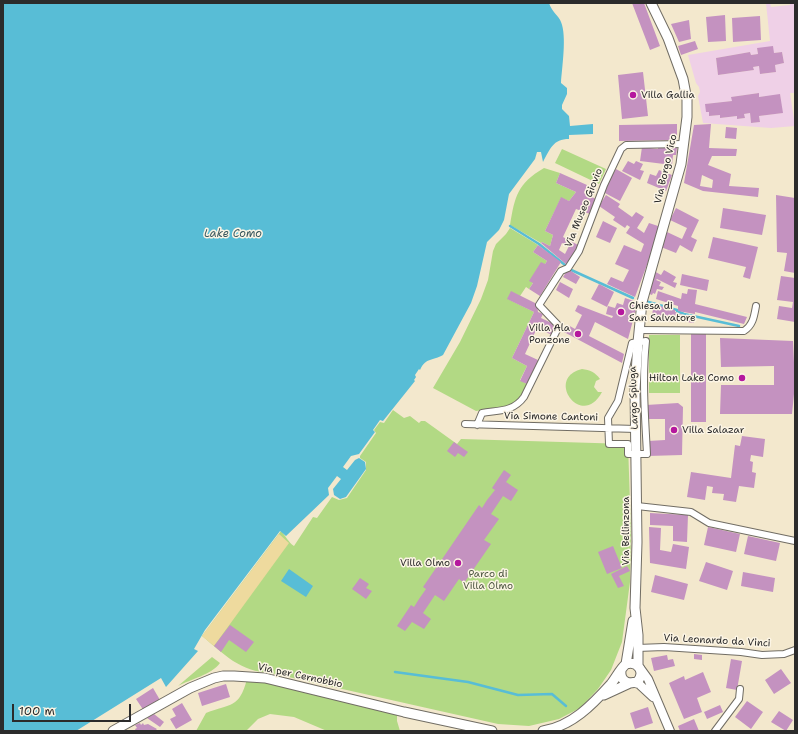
<!DOCTYPE html>
<html>
<head>
<meta charset="utf-8">
<style>
  body { margin:0 }
  #map { position:relative; width:798px; height:734px; overflow:hidden; background:#f3e8cd; font-family:"Shantell Sans",sans-serif }
  canvas { display:block }
  .frame { position:absolute; inset:0; border:4px solid #2b2b2b; pointer-events:none }
  .scale { position:absolute; left:12px; top:704px; width:119px; height:18px; box-sizing:border-box; border:2px solid #2b2b2b; border-top:0; padding-left:5px; font-size:12px; line-height:14px; white-space:nowrap; color:#2b2b2b; -webkit-text-stroke:3px #fcf5e5; paint-order:stroke }
</style>
</head>
<body>
<div id="map">
<canvas width="798" height="734"></canvas>
<div class="frame"></div>
<div class="scale">100 m</div>
</div>
<script>
const g = document.querySelector('canvas').getContext('2d');
g.lineJoin = 'round';
function fillPath(path, color) { g.fillStyle = color; g.fill(path, 'evenodd'); }
function trace(path, color, width, dash) { g.strokeStyle = color; g.lineWidth = width; g.lineCap = dash ? 'butt' : 'round'; g.setLineDash(dash || []); g.stroke(path); }
function write(font, color, halo, rows, align = 'center') {
  g.font = font + ' "Shantell Sans",sans-serif'; g.lineWidth = 3; g.setLineDash([]); g.textBaseline = 'middle'; g.strokeStyle = halo; g.fillStyle = color; for (const [text, x, y, turn = 0] of rows) {
    g.save(); g.translate(x, y); g.rotate((+turn || 0) * Math.PI / 180); g.textAlign = isNaN(turn) ? turn : align; if (halo) g.strokeText(text, 0, 0); g.fillText(text, 0, 0); g.restore();
  }
}
const built = new Path2D(`
  M766,3H770L771,7L790,5V3H795V93H790L795,126L771,128L703,123L698,96L700,92L699,87L696,83L688,55L770,41ZM757,48L774,53L782,52L784,63L775,65L776,72L761,74L759,66L753,67L754,70L718,75L716,58L750,52L751,55L758,54ZM759,93V97L780,95L782,113L759,116L760,122L751,123L750,113L744,114L745,118L738,119L737,116L720,118V115L709,116V112H706V104L732,101V97Z`);
const green = new Path2D(`
  M562,149L606,169L599,184L555,163Z
  M544,168L560,173L556,183L576,192L569,201L561,198L545,231L553,235L550,246L542,242L541,243L510,225C515,196 517,184 544,168Z
  M510,228L538,245L533,252L547,261L529,289L526,287L520,296L508,299L534,312L512,358L527,366L520,380L527,384L518,401L509,407L476,411L433,388L460,342L481,299L488,280L493,251L496,244L506,234Z
  M649,335H680V393H649Z
  M582,369C590,370 595,372 600,379L596,381L594,387L598,392H602C582,430 544,378 582,369Z
  M393,410L404,418L410,416L419,423L421,421H425L457,444L461,439L628,444L631,533L630,582L622,642L611,670L598,689L580,708L559,719L529,726L498,724L271,673C240,672 224,654 202,636L281,531C286,536 288,542 294,546L313,517L317,518L332,497L339,500L347,498L366,470V462L360,458V456L376,433L374,430L380,422L384,423Z
  M212,657L220,663C211,675 191,679 178,686Z
  M247,679L264,680L397,713V721L400,731H327L294,717L270,714L258,719L246,731H196L206,713C231,703 239,709 247,679Z`);
const sand = new Path2D(`
  M279,534L289,543L214,646L202,636Z`);
const water = new Path2D(`
  M3,3H549C552,12 559,16 561,22C567,36 562,67 561,83L567,88V94L562,105V109L569,116L570,126L593,124V134L569,135V139C553,139 550,149 543,162L541,152H537L535,159L509,194L504,220L499,230L487,242L477,286L471,303L443,355C433,361 426,357 420,370L419,369L415,375L416,377L414,380L415,381L383,421L380,420L373,430L375,432L359,454L351,456L343,467L347,470L355,460L359,458L365,462L366,469L346,497L340,499L334,495L333,489L341,479L337,476L328,488L329,495L286,536L280,531L205,630L194,649L198,651L166,687L161,678L76,731H3Z
  M289,569L313,586L306,597L281,581Z`);
const stream = new Path2D(`
  M510,226L539,244L565,265
  M569,269L633,298
  M645,301L677,310V311L684,314L739,326
  M395,672L468,682L518,695L552,694L566,706`);
const building = new Path2D(`
  M632,3H644L660,46L650,50Z
  M725,15L726,41L708,42L706,17Z
  M760,16L761,40L733,42L732,18Z
  M689,20L691,39L679,42L671,24Z
  M695,41L698,49L681,55L678,46Z
  M773,46L774,53L782,52L784,63L775,65L776,72L760,74L759,66L753,67L754,70L718,75L716,58L750,52L751,55L758,54L757,48Z
  M643,72L648,116L622,119L618,75Z
  M759,93V97L780,94L783,113L759,116L760,122L751,123L750,113L744,114L745,118L737,119V116L720,118V115L709,116V112H706L705,104L732,101L731,97Z
  M677,124V140L619,141V125Z
  M711,124L709,148L737,149L736,156H712L708,165L731,174L729,186L759,188L758,197L703,191L684,183L694,125ZM702,175L713,180L712,188L700,186Z
  M726,127L737,128L736,139L725,138Z
  M658,145L677,148L676,155H673L672,165L640,161L642,147L658,149Z
  M628,161L634,164L636,161L643,164L640,170L644,171L640,180L622,171Z
  M616,169L632,178L620,201L603,192Z
  M659,170L672,175L666,191L647,183L650,174L656,176Z
  M560,173L587,185L584,193L596,199L590,214L576,209L563,237L578,245L573,257L567,265L541,243L542,242L550,246L553,235L545,231L561,197L569,201L576,192L556,183ZM562,243L569,246L565,254L559,250Z
  M606,195L620,204L618,207L632,217L636,212L644,217L637,228L644,233L649,223L661,227L635,297L607,284L611,277L623,282L629,270L615,264L624,245L641,252L644,244L626,233L630,227L627,225L625,228L613,220L615,217L599,206Z
  M776,195L795,198V273L784,271L787,253L777,252Z
  M676,208L699,220L691,237L697,240L692,252L680,245L676,253L661,247L667,232L682,239L687,228L670,220Z
  M723,208L766,215L762,235L720,228Z
  M603,221L617,228L610,243L596,237Z
  M713,237L758,247L750,279L743,277L746,267L708,258Z
  M538,245L561,262L540,296L529,289L533,283L529,281L541,262L545,264L547,261L533,252Z
  M568,269L580,277L576,284L563,277Z
  M664,270L676,277L673,282L677,283L675,288L657,279L656,280L661,282L659,286L664,287L662,290L657,289L655,294L653,293L652,295L647,293L654,271L661,275Z
  M682,274L709,280L707,291L680,285Z
  M781,276L795,278V322L777,319L779,306L792,308L793,302L777,300Z
  M560,282L573,289L569,298L556,290Z
  M599,284L614,292L607,307L591,299Z
  M688,289L697,290L695,304L747,317L744,324L695,312V314L678,311V306L656,299L658,291L681,299L682,293L687,294Z
  M511,291L537,304L538,312L543,314L541,318L556,325L552,335L537,328L525,354L538,360L527,384L520,381L527,366L512,358L534,312L507,299Z
  M625,298L634,301V308L636,309L628,339L595,322L589,336L624,354L622,363L564,332L568,325L575,329L582,315L575,311L578,305L612,318L613,316L606,314L608,306L615,308L617,303L623,305Z
  M653,304L675,310V312L678,313V314L694,317V323L680,321L652,322Z
  M691,333H706V422H691Z
  M720,338L793,341L795,384L792,414H720L721,385H774V366L721,367Z
  M678,403L683,407L682,455L648,456V441L665,440V419H646V405Z
  M742,436L765,439L763,457L751,455L750,461L753,462L752,472L756,473L754,488L739,486L736,502L723,500L724,494L712,493L713,487L707,486L705,500L687,497L691,472L731,478L735,445L740,446Z
  M454,442L468,452L464,457L458,453L455,457L447,451Z
  M504,470L511,475L506,482L518,490L511,501L503,496L491,514L499,519L484,540L491,544L464,583L459,579L444,601L435,595L423,613L431,619L424,629L412,622L405,631L397,626L411,605L414,607L419,599L426,589L423,587L479,505L482,508L487,500L495,490L492,488Z
  M650,513L688,515L687,542L673,541V526L650,525Z
  M649,527L661,528L660,550L671,552L673,544L689,547L686,569L650,563Z
  M708,527L740,534L736,552L704,545Z
  M748,536L780,543L776,561L744,554Z
  M613,546L622,568L607,574L598,552Z
  M706,562L733,571L727,590L699,581Z
  M627,566L630,571L619,576L624,586L618,588L611,574Z
  M743,572L775,578L773,592L741,586Z
  M655,575L688,584L684,600L651,592Z
  M360,578L369,584L366,588L372,591L366,599L352,589Z
  M230,625L254,642L246,652L229,640L221,652L214,646Z
  M694,654L702,655V660L694,659Z
  M667,655L668,660L673,659L675,666L654,671L651,658Z
  M731,659L742,661L737,690L726,688Z
  M781,669L791,683L774,694L765,680Z
  M703,672L711,692L697,698L702,712L684,719L669,683L684,676L685,680Z
  M226,684L230,697L202,706L198,693Z
  M153,688L160,700L144,711L136,699Z
  M747,701L763,712L751,729L735,717Z
  M182,703L192,720L176,729L170,719L176,716L172,709Z
  M720,705L723,712L707,719L704,712Z
  M648,707L653,723L635,729L630,713Z
  M779,711L793,720L786,731L771,722Z
  M154,714L164,722L160,727L147,718Z
  M694,719L699,731H680L678,726Z
  M140,723L141,725L143,723L144,725L148,724L157,729L155,731H136L135,729L137,728L135,725Z`);
const minor = new Path2D(`
  M639,330L744,331C753,325 754,317 756,306
  M646,341C642,378 645,416 647,454H628V444H609L608,418L618,401L632,343Z
  M465,424L636,429
  M477,425L482,413C499,410 513,412 524,397L559,326L539,305L561,271L568,268L579,251L604,185L621,149L626,145L684,144
  M637,506L691,512L709,523L795,541
  M637,648L664,647L741,652L762,655L784,654L795,650
  M715,731L739,699L740,689`);
const tertiary = new Path2D(`
  M640,668L648,679L670,731
  M635,683L639,684L653,697`);
const secondary = new Path2D(`
  M626,664L633,621
  M638,665V635L635,608L637,542L635,390L638,342L642,302L681,164L687,117V100L683,79L668,38L651,3
  M604,695L630,683
  M113,731L190,688L214,678L223,676H234L265,678L404,712L492,731
  M543,731C572,726 592,705 611,684C616,678 620,669 626,664C638,660 646,673 637,682L630,683C624,682 620,678 621,671`);
const markers = [
  [633,95,4,"#b5179e"],
  [621,312,4,"#b5179e"],
  [578,334,4,"#b5179e"],
  [742,378,4,"#b5179e"],
  [674,430,4,"#b5179e"],
  [458,563,4,"#b5179e"]
];
const poiNames = [
  ["Villa Gallia",641,95],
  ["Chiesa di",629,306],
  ["San Salvatore",629,318],
  ["Villa Ala",570,328,"right"],
  ["Ponzone",570,340,"right"],
  ["Hilton Lake Como",734,378,"right"],
  ["Villa Salazar",682,430],
  ["Villa Olmo",450,563,"right"]
];
const streetNames = [
  ["Via Borgo Vico",666,169,-77],
  ["Via Museo Giovio",584,208,-68],
  ["Largo Spluga",634,398,-92],
  ["Via Simone Cantoni",551,417,1],
  ["Via Bellinzona",626,531,-90],
  ["Via Leonardo da Vinci",717,641,3],
  ["Via per Cernobbio",300,676,12]
];
const parkNames = [
  ["Parco di",488,574],
  ["Villa Olmo",488,586]
];
const waterNames = [
  ["Lake Como",233,234]
];
fillPath(built, '#efd0e7');
fillPath(green, '#b2d984');
fillPath(sand, '#eeda9e');
fillPath(water, '#58bdd6');
trace(stream, '#58bdd6', 2.5);
fillPath(building, '#c492c0');
trace(minor, '#716d64', 8);
trace(tertiary, '#716d64', 10);
trace(secondary, '#716d64', 11);
trace(minor, '#fff', 6);
trace(tertiary, '#fff', 8);
trace(secondary, '#fff', 9);
for (const [x, y, r, color] of markers) { const dot = new Path2D(); dot.arc(x, y, r, 0, 2 * Math.PI); g.fillStyle = color; g.fill(dot); trace(dot, '#fcf5e5', 1.5); }
write('10px', '#2b2b2b', '#fcf5e5', poiNames, 'left');
write('10px', '#2b2b2b', '#fcf5e5', streetNames);
write('10px', '#4d5641', '#fcf5e5', parkNames);
write('italic 11px', '#38575e', '#fcf5e5', waterNames);
</script>
</body>
</html>
